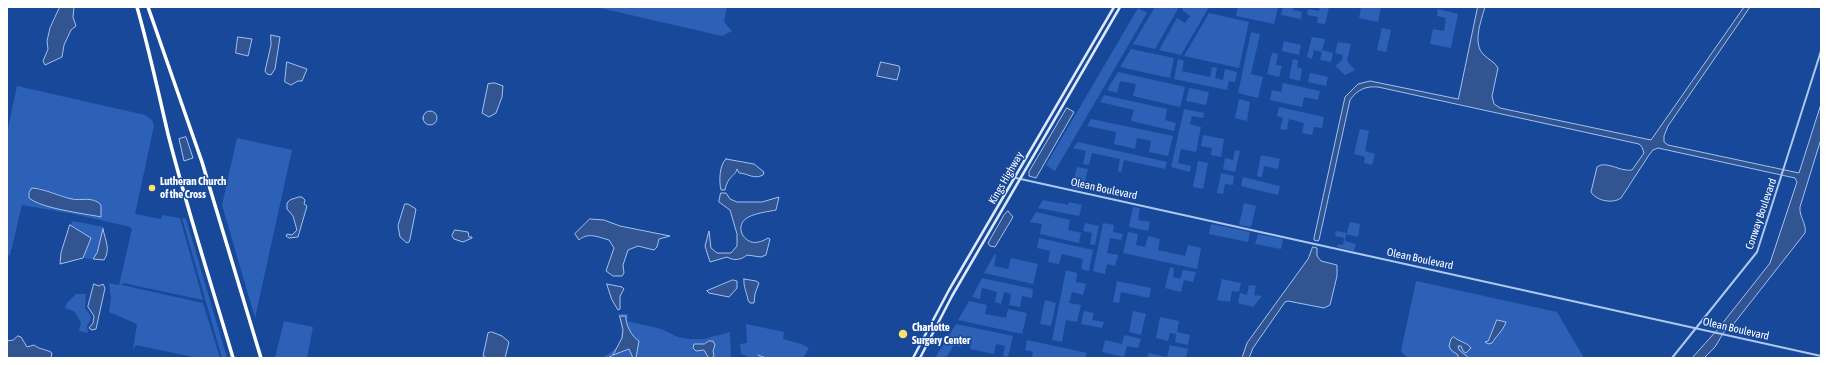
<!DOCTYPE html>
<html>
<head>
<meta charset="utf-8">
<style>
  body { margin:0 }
  #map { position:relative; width:1828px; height:365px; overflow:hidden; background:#184899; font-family:"Asap Condensed",sans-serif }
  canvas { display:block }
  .frame { position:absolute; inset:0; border:8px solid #fff; pointer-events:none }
</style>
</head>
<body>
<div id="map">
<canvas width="1828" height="365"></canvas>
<div class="frame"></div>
</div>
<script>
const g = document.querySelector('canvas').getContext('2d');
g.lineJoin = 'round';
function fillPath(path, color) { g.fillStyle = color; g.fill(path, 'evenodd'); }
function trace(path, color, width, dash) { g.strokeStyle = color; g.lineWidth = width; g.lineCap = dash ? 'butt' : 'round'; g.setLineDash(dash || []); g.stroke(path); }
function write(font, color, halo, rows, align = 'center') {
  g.font = font + ' "Asap Condensed",sans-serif'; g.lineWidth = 3; g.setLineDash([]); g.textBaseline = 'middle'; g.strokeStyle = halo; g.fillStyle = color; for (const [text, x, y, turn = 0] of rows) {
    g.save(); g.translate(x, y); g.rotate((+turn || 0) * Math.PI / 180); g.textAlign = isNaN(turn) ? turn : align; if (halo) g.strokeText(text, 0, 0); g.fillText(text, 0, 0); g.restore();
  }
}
const green = new Path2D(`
  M596,7H727L724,22L732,31L722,36Z
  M1155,7H1179L1155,49L1133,44Z
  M1184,7H1209L1181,55L1159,50L1177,18L1185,23L1190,16L1182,10Z
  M1238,7H1278L1274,24L1236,16Z
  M1283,7H1294L1293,10L1302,12L1301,19L1281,15Z
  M1320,7H1329L1325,24L1317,23L1318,17L1307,15L1308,9L1319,11Z
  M1361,7H1381L1378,22L1359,18Z
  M1138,8L1147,13L1055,171L1046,165Z
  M1438,9L1458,14L1451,48L1430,44L1433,29L1444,31L1446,18L1437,16Z
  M1209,13L1249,22L1239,68L1184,56Z
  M1382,28L1391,30L1386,52L1377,50Z
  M1251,32L1260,34L1251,74L1263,77L1258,98L1238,93Z
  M1312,37L1325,39L1322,50L1333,53L1331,62L1320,60L1322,52L1314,50L1312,59L1307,57Z
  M1284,41L1301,45L1299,55L1282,51Z
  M1338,42L1351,44L1347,61L1355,70L1345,75L1335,66L1342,60L1343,55L1335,53Z
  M1131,49L1174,58L1170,78L1120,67Z
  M1272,53L1278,54L1276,65L1282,66L1279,77L1267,74Z
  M1178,59L1184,61L1182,71L1210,77L1212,67L1217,68L1215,78L1223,80L1225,69L1237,72L1235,82L1229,81L1227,90L1174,79Z
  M1293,59L1298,60L1297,67L1302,69L1300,81L1289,78Z
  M1118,72L1185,87L1180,107L1133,96L1136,84L1120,81L1117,93L1107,90Z
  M1310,73L1328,77L1326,86L1308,82Z
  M1283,83L1320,91L1318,100L1304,97L1302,107L1270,100L1272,90L1281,92Z
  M17,86L145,115L152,120L154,126L135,214L161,219L162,215L180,218L203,300L123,283L122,285L203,303L220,358H198L136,345L133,349L137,324L109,312L111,298L109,283L119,285L132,229L130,227L74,214L22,205L10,255L7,256V133ZM32,188H40L72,199H90L42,204Z
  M1189,88L1209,92L1206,105L1186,101Z
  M1104,95L1167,109L1165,120L1176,123L1174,131L1131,121L1134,110L1100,102Z
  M1239,99L1250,102L1247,121L1235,118Z
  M1279,107L1324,117L1322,128L1314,127L1312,135L1302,133L1304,123L1289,119L1287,130L1280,129L1283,118L1277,116Z
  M1184,109L1204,113L1203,118L1192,116L1190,124L1201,127L1196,152L1181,149L1178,163L1191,166L1190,172L1171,167Z
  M1091,119L1173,136L1168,156L1149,152L1151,141L1137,138L1135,149L1114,144L1116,132L1087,126Z
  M1360,129L1369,131L1365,151L1375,154L1372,165L1364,163L1365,157L1354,154Z
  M1203,135L1224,139L1221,157L1211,155L1212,148L1201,146Z
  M237,138L292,150L255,318L222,205Z
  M1078,142L1167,162L1165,169L1124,160L1121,172L1118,171L1120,159L1092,153L1089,165L1083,164L1086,151L1073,148Z
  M1235,150L1240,151L1235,172L1223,169L1225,158L1233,160Z
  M1261,155L1280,159L1278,169L1264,166L1262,177L1257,176Z
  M1198,161L1208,163L1203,189L1193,187Z
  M1077,167L1088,169L1083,190L1072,188Z
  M1221,173L1234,176L1233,185L1225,184L1223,194L1217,193Z
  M1243,177L1280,186L1278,195L1241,186Z
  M1043,200L1068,205L1069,202L1082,205L1079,216L1038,208Z
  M1244,203L1256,206L1251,227L1239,225Z
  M1133,207L1140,208L1138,220L1150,222L1148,231L1129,227Z
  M1036,212L1070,220L1068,230L1081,233L1079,243L1040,234L1042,224L1030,222Z
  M182,218L186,219L227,358H222Z
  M73,221L104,227L97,253L93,259L83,258L91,238L70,225Z
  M1350,222L1360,224L1358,237L1346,234L1345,241L1356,244L1354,251L1337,247L1338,244L1343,245L1344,238L1335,236L1336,231L1347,233Z
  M1085,223L1099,226L1095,245L1090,244L1092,233L1083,231Z
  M1103,223L1114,225L1113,232L1123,234L1121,240L1110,238L1107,253L1118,255L1115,266L1107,264L1105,274L1093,271Z
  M1211,224L1250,232L1248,242L1209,234Z
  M1128,232L1138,234L1136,245L1145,247L1148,236L1160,239L1158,250L1185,256L1188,245L1201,248L1197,269L1123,253Z
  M1258,234L1283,239L1281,249L1255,244Z
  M1039,238L1093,250L1089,271L1081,269L1083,259L1062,254L1059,264L1048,262L1050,251L1037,248Z
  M994,255H996L994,266L1008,269L1011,258L1038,264L1033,284L984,273Z
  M1170,267L1174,268L1173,277L1180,279L1183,270L1196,272L1193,282L1184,280L1181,292L1165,288Z
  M1066,270L1077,273L1076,282L1086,284L1083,295L1072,292L1069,303L1081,305L1077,322L1066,320L1062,342L1052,340Z
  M982,278L1033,289L1032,298L1022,296L1020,307L1009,305L1011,294L1004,292L1001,304L995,302L997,292L982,288L980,299L972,297Z
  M1222,279L1241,283L1239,292L1232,291L1230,302L1217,300Z
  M1117,281L1151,288L1149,298L1121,292L1119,303L1113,302Z
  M1416,281L1557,312L1584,358H1407L1401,351Z
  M1249,285L1256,286L1254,295L1262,296L1253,307L1238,303L1240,293L1247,295Z
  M76,294H86L85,308C92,318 93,315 87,326L88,333L79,331L81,323L75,312L65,308L67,303Z
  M1045,300L1056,303L1051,326L1040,324Z
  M969,301L987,305L985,314L1006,318L1008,309L1027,313L1022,334L958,320Z
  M1084,311L1094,313L1092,320L1104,322L1102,328L1081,324Z
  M1133,311L1146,314L1141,335L1129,332Z
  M618,314H628L627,321L661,329L678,337L689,339H704L730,332L731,358H601C623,348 625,335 618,314Z
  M1160,317L1179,321L1177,332L1190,335L1188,345L1175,342L1176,334L1170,333L1168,341L1156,338Z
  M284,321L313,327L307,358H275Z
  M746,324L784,332L783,339L801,344L809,348L803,358H751L741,354L740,344L747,343Z
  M956,324L1013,336L1008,357L1003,356L1005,346L996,344L994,354L970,349L972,339L964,337L961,347L954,345L946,358H935Z
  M1124,335L1141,339L1138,348L1127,346L1124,357L1102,352L1105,340L1122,344Z
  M1027,340L1087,353L1085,358H1032L1033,352L1025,350Z
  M1170,345L1188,349L1186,358H1147L1149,353L1167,357Z`);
const water = new Path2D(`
  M60,7H74L73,17L76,26L71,30L64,45L62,57L45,65L43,61L48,49L47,41L50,28Z
  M1478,7H1485C1481,21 1472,44 1484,55C1489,60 1495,62 1498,68L1492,96L1494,104L1500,108L1651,140L1744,7H1750L1668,126L1664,136V142L1668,145L1799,173L1821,104V139L1800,207C1799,217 1807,224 1805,233L1732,326L1724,332L1715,347L1704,358H1692L1718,329L1770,263L1797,182L1795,178L1658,148L1653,150L1649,155L1621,198C1613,204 1596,201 1591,192L1597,167C1606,160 1620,172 1632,170L1644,153L1642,147L1639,144L1378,87C1366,86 1358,89 1350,100L1319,240L1318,241L1314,240V238L1345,97L1358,84L1370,81L1458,99Z
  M271,35L280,37L275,69L271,75L267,74L265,71L271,45Z
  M238,37L252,39L248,56L236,53Z
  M287,62L307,69L302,81H298L291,85L285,82Z
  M881,62L899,66L900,69L897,80L877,76Z
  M495,83L503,86L502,97L496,113L489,117L482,113L488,84Z
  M1067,108L1074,112L1036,178L1029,176V172Z
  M423 118a7 7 0 1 1 14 0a7 7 0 1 1-14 0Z
  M186,137L193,158L184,161L179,139Z
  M726,159L754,164L764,172L763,175C754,180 747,173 739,173L737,169C735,177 728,175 725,190H721C719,182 719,165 726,159Z
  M32,188C46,189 58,196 72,199C82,201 93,196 101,205V217C82,213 43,209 29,198V193Z
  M721,193H726L730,199L737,202H762L779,197L776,210C763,213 735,214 742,234C749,245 758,244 768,238L770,239L766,255L761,257L747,255C741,260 734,261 727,257L710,262L705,246L709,231L711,248L717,253H731L737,246V234L730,210L719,202Z
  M299,197H302L305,200L304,204L307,206L298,237L289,238L286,236L287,234L292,235L297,230L293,216L287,209V203L290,200Z
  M405,204H408L416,209L410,239L409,242L407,243L400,237L398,226Z
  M1008,211L1013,217L995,247L990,246L988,243L1004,215Z
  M590,219L604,220L620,226L670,236L659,239L657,247L654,250L638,246L628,250L623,265L624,273L622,276H613L606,271L614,248L609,240C598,237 588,232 579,240L575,234Z
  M70,225L91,238L83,258L60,264L61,253Z
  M103,229C105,240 111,249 104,260L93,259L97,253Z
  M455,230L468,232L469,237H472V238L463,242L454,239L452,236Z
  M1313,247L1317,248V256L1321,261L1337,265V276L1330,305L1324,308L1288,301L1285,302L1253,348L1249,358H1242L1247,343L1308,259Z
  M744,279L756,281L759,283L755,294L754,303H750L748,300C747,293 743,286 744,279Z
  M733,280L737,281V288L729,297L709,293L707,291Z
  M94,284L99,286L103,284L105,288L96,329L92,330L89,328L93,323L94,316L88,307Z
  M607,284L622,287L624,289L620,296V309L618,310L612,300Z
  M620,316H626C625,324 632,337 639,341L636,358H633L629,349L613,355L622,338L623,330Z
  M1497,320L1506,322C1503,331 1496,336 1492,343L1488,344L1485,342L1488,341Z
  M492,332L502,336L509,342L505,358H487L483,356L488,333Z
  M18,336L21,337L27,347L34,345C40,350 47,349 52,353L51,358H7V341L13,340Z
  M1454,337C1459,342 1467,342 1471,348L1466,353L1463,351L1461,346H1458L1459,350L1469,358H1475H1458V355L1451,350L1449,346L1451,339Z
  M709,341H713L715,345L713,351L714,356L711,358L708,357L704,350L696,351L693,348L694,344H704Z`);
const stream = new Path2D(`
  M758,355L766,358
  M608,358L613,355`);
const tertiary = new Path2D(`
  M1016,178L1821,356
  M1672,358L1757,252L1821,51`);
const secondary = new Path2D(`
  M913,358L949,290L1114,7
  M920,358L952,296L1120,7`);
const motorway = new Path2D(`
  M137,7C149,49 158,91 168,134C187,209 211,283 233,358
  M148,7L202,162L261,358`);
const markers = [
  [152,188,4,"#ffdf6e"],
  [903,334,5,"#ffdf6e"]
];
const streetNames = [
  ["Kings Highway",1006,178,-60],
  ["Olean Boulevard",1104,189,12],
  ["Conway Boulevard",1761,214,-71],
  ["Olean Boulevard",1420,259,12],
  ["Olean Boulevard",1736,329,13]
];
const poiNames = [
  ["Lutheran Church",160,182],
  ["of the Cross",160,195],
  ["Charlotte",912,328],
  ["Surgery Center",912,341]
];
fillPath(green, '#2c61b7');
fillPath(water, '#325491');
trace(water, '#a0c1f3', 1);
trace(stream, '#a0c1f3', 1);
trace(tertiary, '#aec8f1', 2);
trace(secondary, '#dce8fc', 2.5);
trace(motorway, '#fff', 3.5);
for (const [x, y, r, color] of markers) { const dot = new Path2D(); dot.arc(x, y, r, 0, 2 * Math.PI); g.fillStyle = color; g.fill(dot); trace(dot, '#184899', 1.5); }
write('11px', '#fff', '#184899', streetNames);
write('bold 11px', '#fff', '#184899', poiNames, 'left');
</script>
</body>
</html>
